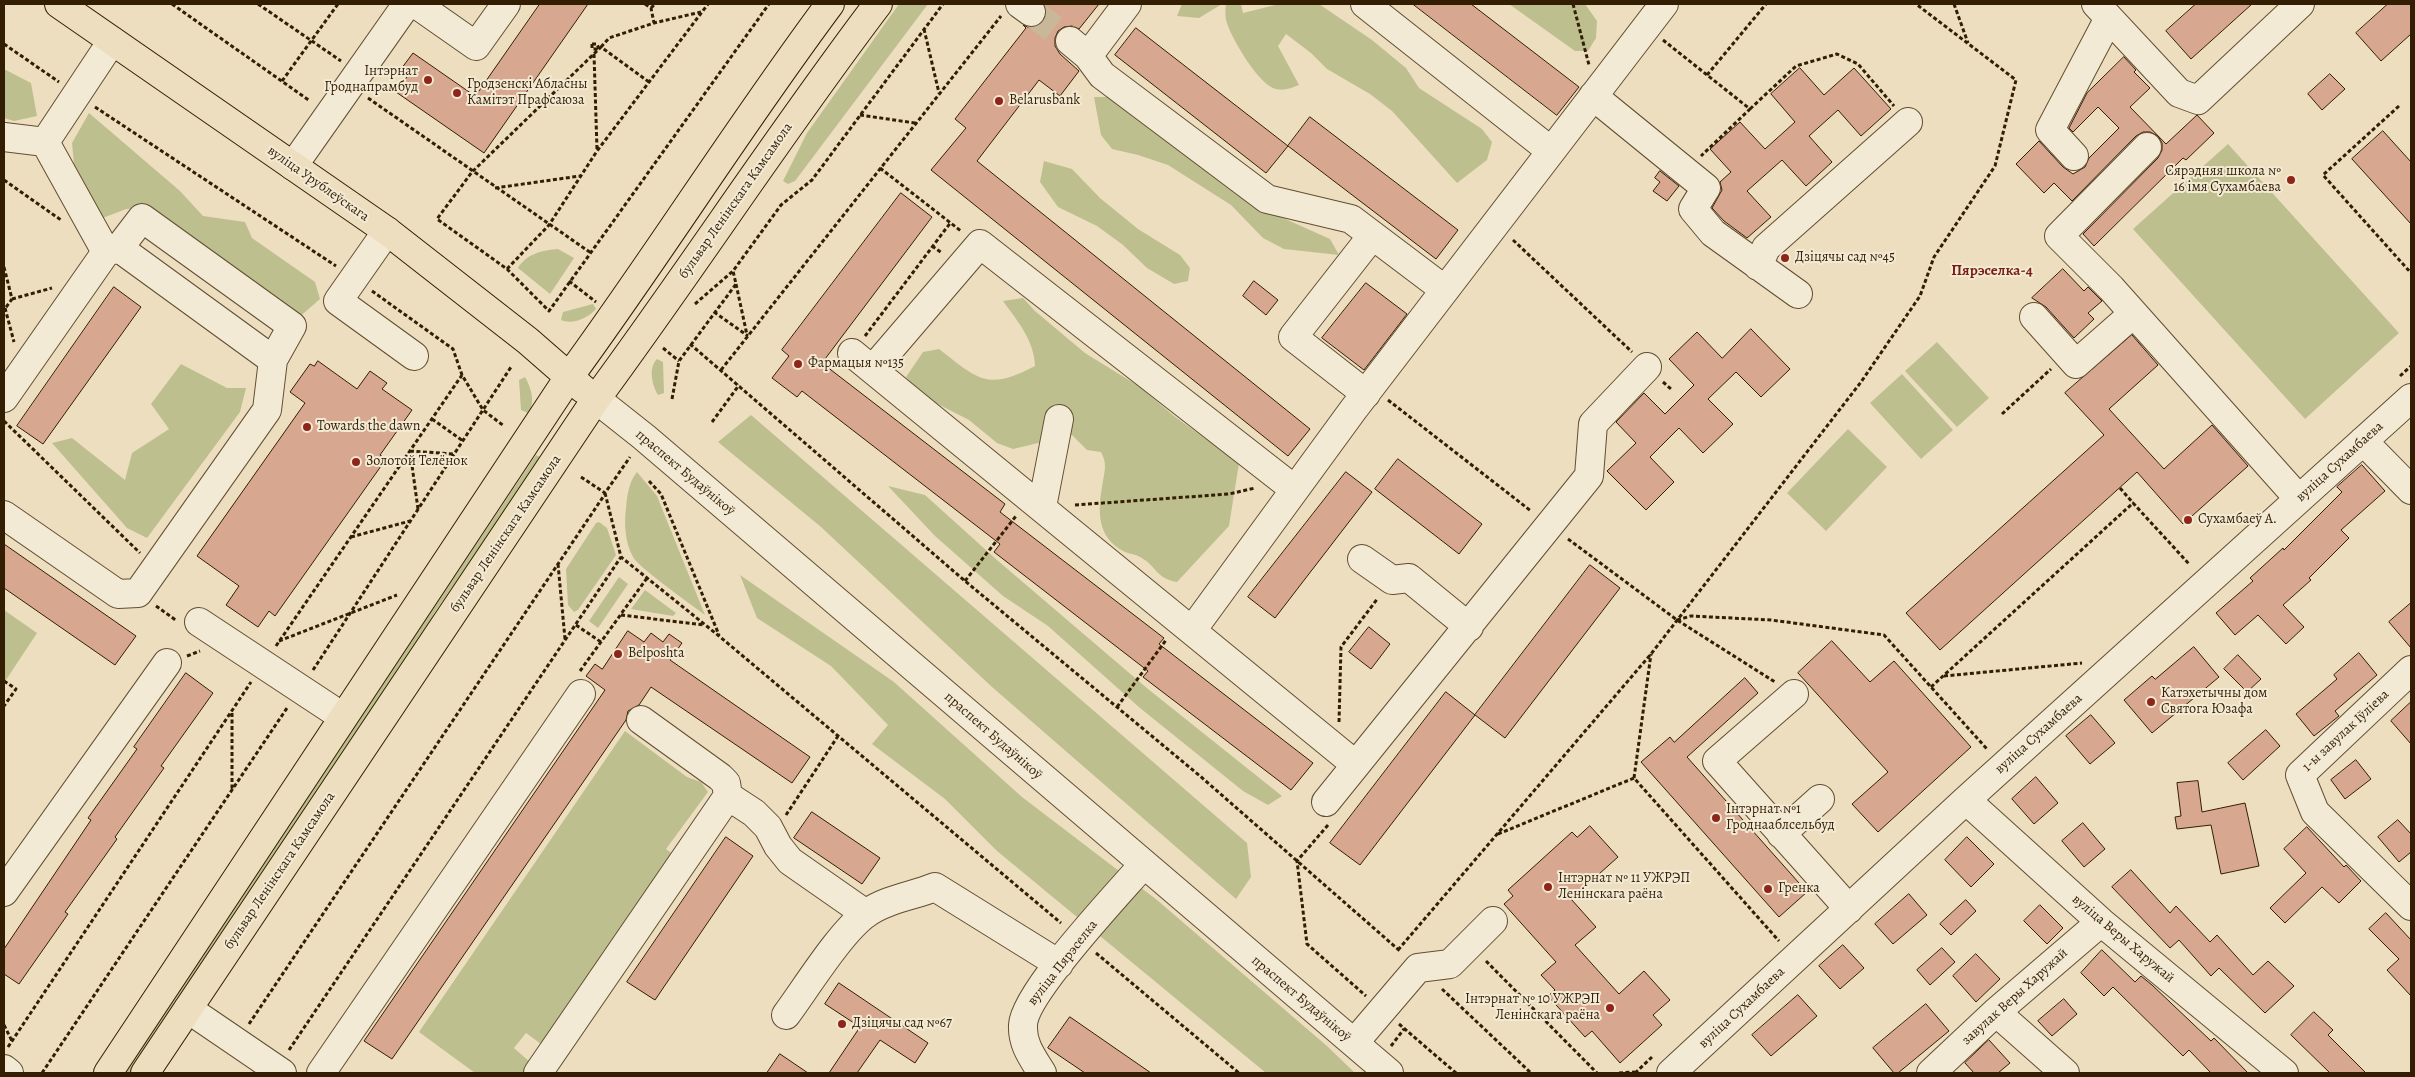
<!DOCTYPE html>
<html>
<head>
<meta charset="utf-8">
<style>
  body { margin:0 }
  #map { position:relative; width:2415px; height:1077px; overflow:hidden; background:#eddebf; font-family:Alegreya,serif }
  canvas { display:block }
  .frame { position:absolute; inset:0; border:5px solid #331e03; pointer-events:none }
</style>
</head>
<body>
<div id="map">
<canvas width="2415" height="1077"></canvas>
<div class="frame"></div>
</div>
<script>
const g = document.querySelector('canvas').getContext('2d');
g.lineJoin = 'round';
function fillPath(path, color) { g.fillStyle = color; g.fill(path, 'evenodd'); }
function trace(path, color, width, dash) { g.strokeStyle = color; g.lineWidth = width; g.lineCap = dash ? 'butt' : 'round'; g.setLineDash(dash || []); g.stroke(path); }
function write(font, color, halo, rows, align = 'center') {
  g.font = font + ' Alegreya,serif'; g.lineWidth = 4; g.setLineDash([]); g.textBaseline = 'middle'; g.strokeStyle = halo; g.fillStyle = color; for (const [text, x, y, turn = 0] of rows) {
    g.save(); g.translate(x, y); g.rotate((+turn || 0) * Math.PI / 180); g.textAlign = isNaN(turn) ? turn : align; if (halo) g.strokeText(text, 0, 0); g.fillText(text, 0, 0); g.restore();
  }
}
const green = new Path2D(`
  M899,4H928L795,181L788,184L783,181L807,133Z
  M1182,4H1222L1199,18L1177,16Z
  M1226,4H1241L1243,13L1279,4H1319L1372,40L1406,68L1419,88L1482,129L1492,142L1487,160L1457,183L1392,111L1370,94L1327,69L1311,53L1286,34L1278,46L1299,85C1291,88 1282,92 1273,88C1257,81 1234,42 1228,26C1225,19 1225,12 1226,4Z
  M1509,4H1585L1597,21L1596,38L1588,51H1575Z
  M4,69L31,83L37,116L14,121L4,118Z
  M1094,97H1114L1272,213L1330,239L1339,255L1284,249L1263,238L1231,205L1168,165L1138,155L1112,149L1101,135Z
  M89,113L180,191L203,216L245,222L252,238L315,282L320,299L297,319L151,208L126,209L95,221L75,174L72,143Z
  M2228,144L2399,333L2305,419L2133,229Z
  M1044,161L1072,169L1100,198L1138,229L1180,255L1190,268L1188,281L1174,284L1147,268L1123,245L1097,226L1058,207L1040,182Z
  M558,249L574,258L550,294L518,268C526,254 543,250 558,249Z
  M1023,298L1035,311L1085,353L1140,387L1174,416L1239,463L1229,526L1177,582C1155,578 1157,566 1140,557C1135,554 1130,554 1125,552C1095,537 1098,509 1103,481C1105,468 1107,464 1101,452L1087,450L1072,435L1013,449L997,443L969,420L922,396L906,377L923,352L939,349C979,380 987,391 1035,366C1034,340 1018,322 1003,301Z
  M593,304L596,309C588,318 573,325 561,320L563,312Z
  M1937,342L1989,398L1957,427L1905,371Z
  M657,359L663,362L664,393L658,395C652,385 648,368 657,359Z
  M181,364L227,388H246L240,412L147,538L127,528L52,443L72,438L125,480L132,453L169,429L151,404Z
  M1902,374L1953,430L1921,459L1870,403Z
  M525,377C531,387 536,403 528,413L521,410L519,380Z
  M751,415L1247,843L1251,877L1236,899L992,687L821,527L718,442Z
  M1848,429L1887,467L1826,531L1787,493Z
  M536,455L542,458L434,613L421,643L132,1073H123Z
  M637,472L657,496L705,615C692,605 638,567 633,557C625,542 624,525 626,508C627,496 629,481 637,472Z
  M888,486L925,495L997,560L1148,689L1282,796L1268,805L1243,791L1140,708L1048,626L1003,596L935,536Z
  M599,522L607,528L616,555L578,610L574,612L568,605L566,569L596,523Z
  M740,575L894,682L1022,797L1157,900L1327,1046L1355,1073H1266L997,851L945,799L872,744L888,725L831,666L757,618Z
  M619,577L628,584L598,628L589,621Z
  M645,590L676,613L673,616L631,609Z
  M4,610L37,633L4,683Z
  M625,731L687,777L701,782L708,792L666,849L674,855L541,1044L526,1033L514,1048L531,1063L523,1073H475L419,1032Z`);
const building = new Path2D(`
  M540,4H588L484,153L396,92L409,74L401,69L413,53L475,96Z
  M1044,4H1099L1079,29L1072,26L1064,27L1058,31L1055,38V46L1060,54L1079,71L1060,96L1039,80L977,161L1310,429L1288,456L931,170L966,128L955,119L1026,28L1023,25L1030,28L1037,26L1043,22L1047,13Z
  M1413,4H1471L1579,87L1557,115Z
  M2196,4H2252L2191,59L2166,31Z
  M2388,4H2411V34L2381,61L2356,33Z
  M1136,28L1288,146L1266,173L1115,55Z
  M2124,57L2136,70L2134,72L2150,88L2130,107L2166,144L2197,115L2214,133L2186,160L2183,158L2094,246L2083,234L2158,158L2162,150V143L2158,136L2150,132H2143L2136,136L2072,201L2054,183L2044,193L2016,164L2039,141L2063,167L2073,174L2085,167L2089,158L2119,128L2098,107L2073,132L2069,128L2087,93Z
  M1800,68L1824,95L1854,68L1891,109L1861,136L1838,110L1809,136L1832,162L1806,186L1782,160L1747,191L1771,217L1747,238L1724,221L1712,208L1722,190L1720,182L1731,172L1710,149L1740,122L1765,149L1795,122L1771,94Z
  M2330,74L2345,89L2322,110L2308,94Z
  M1310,117L1458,230L1436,259L1288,146Z
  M2383,131L2411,162V224L2352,159Z
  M1660,171L1679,186L1667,201L1653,191L1660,182L1655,178Z
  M901,193L932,217L822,363L1005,504L1000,512L1164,638L1159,644L1313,763L1291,790L1143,677L1148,671L994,552L1000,544L802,391L797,397L772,378L789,356L782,350Z
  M2063,269L2084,291L2088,287L2102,301L2088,313L2094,319L2074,338L2046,307L2032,298Z
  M1254,281L1278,300L1266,315L1243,296Z
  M1366,283L1407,314L1364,370L1322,338Z
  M114,287L141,307L43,444L17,426Z
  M1751,329L1790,369L1761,397L1736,372L1708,399L1733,424L1703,453L1679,428L1650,457L1674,482L1646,510L1607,471L1636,443L1616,422L1644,393L1665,414L1694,385L1669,359L1697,332L1722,358Z
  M2132,335L2158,365L2109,409L2164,469L2212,425L2248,466L2183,524L2137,472L1940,650L1906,613L2104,435L2065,393Z
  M318,361L357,389L370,371L387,383L382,389L412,410L380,455L386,459L275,616L269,611L258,627L226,605L239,586L197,556L305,403L290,392L310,364L314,366Z
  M1398,459L1482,524L1459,554L1375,489Z
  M2362,465L2385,491L2341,530L2349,538L2309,578L2311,580L2283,605L2304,627L2286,644L2258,615L2235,635L2216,613L2253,581L2250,578L2283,548L2284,550L2342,492L2337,487Z
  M1346,472L1372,492L1275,618L1248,597Z
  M4,544L136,636L115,665L4,588Z
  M1590,565L1620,588L1505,738L1475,715Z
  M2411,603V648L2389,622Z
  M1369,627L1390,644L1371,669L1349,652Z
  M628,631L644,642L651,633L663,642L669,634L682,643L670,660L810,757L792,783L651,687L639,705L628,711L626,720L392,1059L364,1041L605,690L586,676L595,664L602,669Z
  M1832,641L1870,682L1894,661L1971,747L1878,832L1852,804L1888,772L1798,673Z
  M2194,647L2219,677L2152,733L2124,700L2152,676L2155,679Z
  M2359,653L2377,675L2335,711L2339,716L2314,736L2296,714L2337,679L2334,675Z
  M2238,655L2261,679L2247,692L2224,669Z
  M186,673L213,693L161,766L164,768L115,837L117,839L65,912L68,914L19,984L4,974V949L91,820L88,818L137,749L134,747Z
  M1745,678L1758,693L1687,757L1807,892L1779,917L1641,762L1670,737L1674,742Z
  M1446,692L1475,715L1360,865L1330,843Z
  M2411,702V744L2391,721Z
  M2091,715L2115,743L2090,764L2066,736Z
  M2266,730L2280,746L2243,780L2228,763Z
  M2356,760L2371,779L2345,799L2331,780Z
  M2036,777L2058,803L2034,824L2012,799Z
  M2198,781L2202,812L2245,803L2259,866L2221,874L2211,825L2177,829L2175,817L2181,816L2177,783Z
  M812,812L880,858L862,884L794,838Z
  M2398,820L2411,834V852L2399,862L2378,837Z
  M2083,823L2105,849L2084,867L2062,841Z
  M1590,826L1618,857L1571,899L1596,927L1575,945L1619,994L1644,971L1670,1000L1653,1015L1662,1025L1620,1063L1592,1031L1585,1037L1548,996L1555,990L1541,975L1556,962L1504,904L1513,896L1508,890L1529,871L1572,832L1577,837Z
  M2307,827L2344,867L2346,865L2361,881L2339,903L2322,887L2285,923L2270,908L2306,873L2284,849Z
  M726,837L753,856L655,1000L627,982Z
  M1967,837L1994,864L1971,887L1945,860Z
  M2131,870L2170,913L2176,906L2210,942L2217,935L2253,975L2268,961L2294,986L2265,1013L2219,968L2211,976L2179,940L2170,948L2112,887Z
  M1909,894L1927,915L1893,944L1875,924Z
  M1966,900L1976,911L1951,935L1940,924Z
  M2040,905L2063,928L2047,944L2024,921Z
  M2386,913L2411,940V996L2387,970L2399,959L2369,929Z
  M1843,945L1864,968L1840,989L1819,966Z
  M1942,948L1955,962L1930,985L1917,970Z
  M2102,950L2135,982L2141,976L2152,985L2211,1041L2214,1038L2248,1073H2211L2189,1050L2183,1056L2113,987L2104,996L2081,973Z
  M1976,954L2000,979L1976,1002L1953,976Z
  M839,983L928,1043L915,1063L880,1040L857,1073H829L860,1027L825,1004Z
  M1798,995L1817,1016L1771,1056L1752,1035Z
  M2064,999L2077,1014L2052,1036L2038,1021Z
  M1926,1004L1949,1031L1898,1073H1894L1873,1048Z
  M2314,1012L2333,1030L2328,1035L2366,1073H2330L2291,1035Z
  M1070,1017L1151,1073H1085L1048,1048Z
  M1989,1040L2010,1063L1998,1073H1974L1965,1063Z
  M780,1054L808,1073H767Z`);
const minorTunnel = new Path2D(`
  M1031,12L1070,41`);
const path = new Path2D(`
  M172,4L310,101
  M258,4L341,61
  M645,4L651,8L654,23
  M1573,4L1589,65
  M1954,4L1968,43
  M651,8L655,4
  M924,29L939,93
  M1663,40L1750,109L1701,156
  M4,44L59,82
  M592,44V49H598
  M592,44H597L599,49
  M601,47L609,38L654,23L701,12
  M594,54L597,150
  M1707,75L1766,4
  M282,81L338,4
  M649,82L601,47L472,172L437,219L507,269L549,311L769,4
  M368,98L591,253
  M2399,106L2323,175L2411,273
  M95,107L336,266
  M1750,109L1796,66L1837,54L1858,64L1894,106
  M860,115L915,123
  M880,168L961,231
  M4,180L61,220
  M495,188L580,176
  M1513,240L1632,352
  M932,246L942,253
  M4,267L12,299L4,310
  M507,269L549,225L597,151L708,4
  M569,281L596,302
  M736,284L747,335
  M372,291L453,349L462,375L483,410L504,426
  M12,299L52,288
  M695,304L733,271
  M5,308L14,342
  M714,312L748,336
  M865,336L951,222
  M690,344L965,581L1200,776L1400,951
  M663,348L679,361
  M721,370L1001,16
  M2400,376L2411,366
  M1663,382L1671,389
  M672,399L679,361L736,284L733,271L781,205L812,180L943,4
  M1388,400L1531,511
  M2002,414L2051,369
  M432,419L463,441
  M4,421L140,553
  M712,422L739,385
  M581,477L605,493L630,457
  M649,481L661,494L719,635
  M2120,488L2133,503
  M605,493L621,557L719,636L1061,923
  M1075,505L1229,494L1255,488
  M418,509L410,451L454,454
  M351,537L410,521
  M1568,539L1677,620L1775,682
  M558,564L565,639
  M965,581L1016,516
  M156,606L177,621
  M621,615L704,625
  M1677,620L1691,616L1771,620L1884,635L1987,749
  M576,625L601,642
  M279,641L397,595
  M276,646L462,375
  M187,656L200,651
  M313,670L511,367
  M580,671L647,578
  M1944,676L2082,663
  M4,681L16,689L4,706
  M1931,687L2133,503L2190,565
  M1117,707L1166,640
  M232,713V789
  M1339,722L1341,647L1378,598
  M1634,778L1651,654
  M786,815L838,736
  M1328,825L1297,861L1307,944L1366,996
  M1498,834L1634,778L1779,941
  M1398,950L1651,654L1861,382L1920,296L1934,257L1995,166L2016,80L1916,4
  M1096,953L1239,1073
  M1486,961L1597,1073
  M1442,989L1531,1073
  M249,1024L605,494
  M1399,1024L1456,1073
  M4,1025L12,1041
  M1391,1046L1404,1029
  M8,1047L251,682
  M289,1050L621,557
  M42,1073L287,708
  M1619,1073L1635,1072
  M1635,1073L1652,1057`);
const minor = new Path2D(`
  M416,4L476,46L506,4
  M1020,4L1031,12
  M1365,4L1551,151
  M2096,4L2179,93L2198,100L2300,4
  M1070,41L1088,56L1102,75L1267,199L1351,219L1445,290
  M1088,56L1127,4
  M1593,96L1706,188L1693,209L1713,233L1798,294
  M4,137L45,142L112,41
  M45,142L106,252
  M2147,147L2059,236L2111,288L2299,499
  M2074,156L2050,130L2109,18
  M293,166L407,4
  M387,231L338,301L414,356
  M1758,266L1766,248L1908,122
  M2034,317L2076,364L2133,314
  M852,353L1356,765
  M873,369L980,244L1294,489
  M1366,394L1293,337L1372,236
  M4,398L106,252L119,248L273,360
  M596,399L644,437L1389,1073
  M2363,441L2411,490
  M1042,507L1059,419
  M4,515L118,594L138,593L267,410L273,360L292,326L142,218L119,248
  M1362,559L1392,580L1409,578L1469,627
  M199,622L343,717
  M1193,629L1353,410L1664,4
  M2411,670L2300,775L2315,812L2411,906
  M1794,694L1717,761L1849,909
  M641,720L720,777L726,783L728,796
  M1966,800L2101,922L2284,1073
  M1326,802L1589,476L1593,424L1647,367
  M1781,834L1820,799
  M4,892L167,663
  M188,1009L282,1073
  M1996,1012L2065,1073
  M786,1015C806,988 841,931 867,913C887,899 913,896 935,887L1059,964
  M1354,1043L1418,968L1450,964L1493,921
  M4,1069L9,1073
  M321,1073L581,694
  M538,1073L728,796L754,813L768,827L778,846L790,861L866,914
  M1042,1073C1032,1057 1022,1044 1023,1025C1024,993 1118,894 1143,865
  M1671,1073L1966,800L2411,398
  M1931,1073L1996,1012L2101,922`);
const major = new Path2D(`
  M59,4L387,231L528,341L583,389
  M108,1073L569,377C659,254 739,126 830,4
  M145,1073L596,399C692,269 780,133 878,4`);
const markers = [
  [428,80,5,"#8f2418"],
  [457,93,5,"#8f2418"],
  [999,101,5,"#8f2418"],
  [2291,180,5,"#8f2418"],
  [1785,258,5,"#8f2418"],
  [798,364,5,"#8f2418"],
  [307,427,5,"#8f2418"],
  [356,462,5,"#8f2418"],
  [2188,520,5,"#8f2418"],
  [618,654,5,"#8f2418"],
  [2151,702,5,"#8f2418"],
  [1716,818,5,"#8f2418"],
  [1548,887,5,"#8f2418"],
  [1768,889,5,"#8f2418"],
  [1610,1008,5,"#8f2418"],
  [842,1024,5,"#8f2418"]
];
const poiNames = [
  ["Інтэрнат",418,72,"right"],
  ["Гроднапрамбуд",418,88,"right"],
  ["Гродзенскі Абласны",467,85],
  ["Камітэт Прафсаюза",467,101],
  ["Belarusbank",1009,101],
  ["Сярэдняя школа №",2281,172,"right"],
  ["16 імя Сухамбаева",2281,188,"right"],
  ["Дзіцячы сад №45",1795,258],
  ["Фармацыя №135",808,364],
  ["Towards the dawn",317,427],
  ["Золотой Телёнок",366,462],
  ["Сухамбаеў А.",2198,520],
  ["Belposhta",628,654],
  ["Катэхетычны дом",2161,694],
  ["Святога Юзафа",2161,710],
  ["Інтэрнат №1",1726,810],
  ["Гроднааблсельбуд",1726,826],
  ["Інтэрнат № 11 УЖРЭП",1558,879],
  ["Ленінскага раёна",1558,895],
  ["Гренка",1778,889],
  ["Інтэрнат № 10 УЖРЭП",1600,1000,"right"],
  ["Ленінскага раёна",1600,1016,"right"],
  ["Дзіцячы сад №67",852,1024]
];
const streetNames = [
  ["вуліца Урублеўскага",318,184,35],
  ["бульвар Ленінскага Камсамола",736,201,-55],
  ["вуліца Сухамбаева",2340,462,-42],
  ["праспект Будаўнікоў",685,473,40],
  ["бульвар Ленінскага Камсамола",506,534,-56],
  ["1-ы завулак Іўліева",2346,731,-43],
  ["вуліца Сухамбаева",2039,734,-42],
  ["праспект Будаўнікоў",993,736,41],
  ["бульвар Ленінскага Камсамола",280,871,-56],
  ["вуліца Веры Харужай",2123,939,40],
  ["вуліца Пярэселка",1063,963,-52],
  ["завулак Веры Харужай",2015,997,-42],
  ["праспект Будаўнікоў",1301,999,40],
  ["вуліца Сухамбаева",1742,1008,-43]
];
const neighbourhoodNames = [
  ["Пярэселка-4",1992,271]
];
fillPath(green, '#bdc08e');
fillPath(building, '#d8a78f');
trace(building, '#331e03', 1);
trace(minorTunnel, '#c8b899', 28, [28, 14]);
trace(minor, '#624e32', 30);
trace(major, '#331e03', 30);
trace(path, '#331e03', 3, [4, 2.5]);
trace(minor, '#f3ead5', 28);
trace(major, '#eddebf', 28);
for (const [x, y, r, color] of markers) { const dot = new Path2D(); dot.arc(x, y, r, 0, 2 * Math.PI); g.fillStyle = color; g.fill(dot); trace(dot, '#f3ead5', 2); }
write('14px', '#331e03', '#f3ead5', poiNames, 'left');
write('14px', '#331e03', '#f3ead5', streetNames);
write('bold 15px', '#7a1f14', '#f3ead5', neighbourhoodNames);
</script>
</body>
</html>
